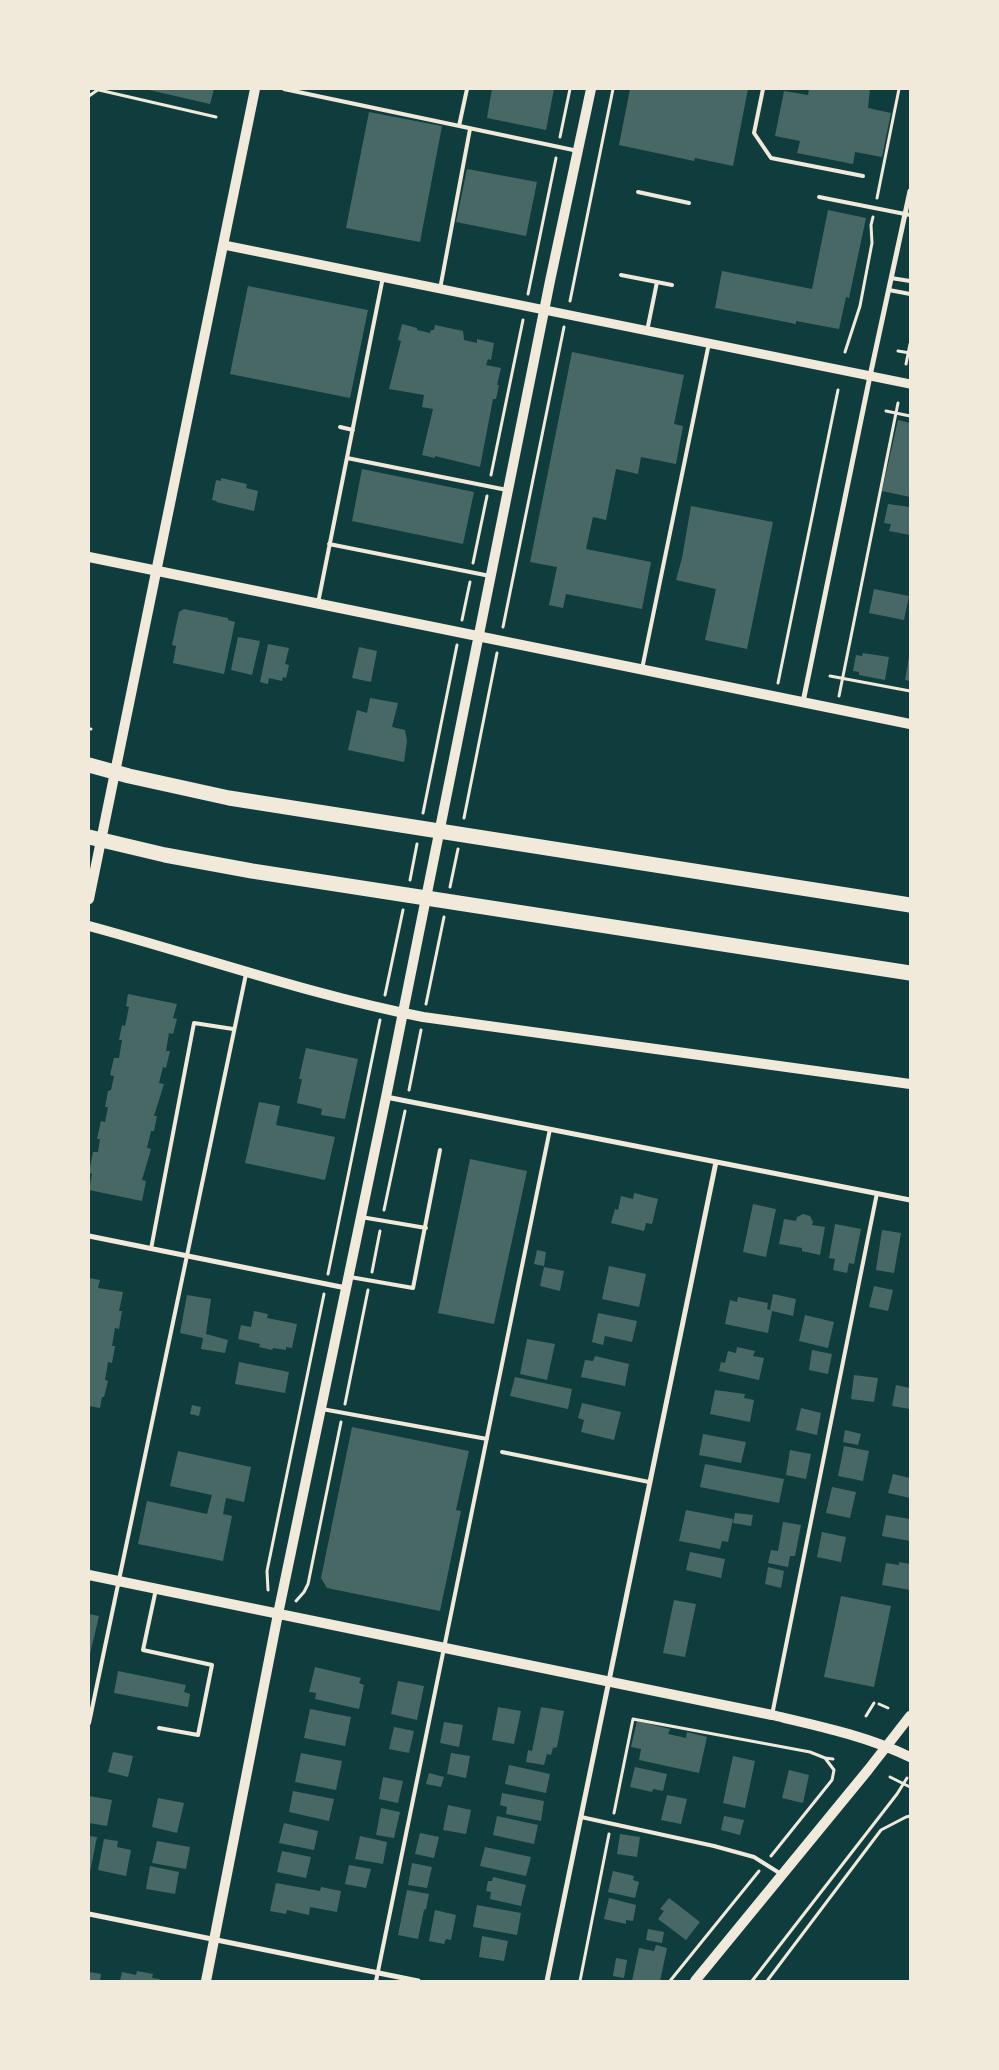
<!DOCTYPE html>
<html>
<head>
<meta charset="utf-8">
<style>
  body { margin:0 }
  #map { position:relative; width:999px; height:2070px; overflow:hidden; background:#0f3d3e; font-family:Literata,serif }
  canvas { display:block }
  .frame { position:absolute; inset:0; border:90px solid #f1e9da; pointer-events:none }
</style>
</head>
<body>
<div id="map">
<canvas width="999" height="2070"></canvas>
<div class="frame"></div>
</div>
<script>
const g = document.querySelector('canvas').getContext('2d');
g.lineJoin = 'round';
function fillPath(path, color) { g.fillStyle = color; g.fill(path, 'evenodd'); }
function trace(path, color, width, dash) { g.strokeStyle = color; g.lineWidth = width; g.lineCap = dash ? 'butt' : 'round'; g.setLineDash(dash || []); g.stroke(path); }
const building = new Path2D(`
  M145,89H214L210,104Z
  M492,89H554L546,130L487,118Z
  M630,89H748L733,166L695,158L694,161L619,145Z
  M809,89H870L868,108L891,113L882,157L855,152L853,164L797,153L800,141L775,136L784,91L808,95Z
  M369,112L442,126L420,242L346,228Z
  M467,169L537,182L526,236L456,222Z
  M828,210L866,218L849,298L846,297L839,329L796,321V324L715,308L722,271L812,289Z
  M248,286L368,310L350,398L230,374Z
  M402,324L417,328V330L430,333L431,330H434L435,325L463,331L464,340L477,343V339L494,343L491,360L488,359L486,365L501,368L497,385H499L496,399H493L480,467L435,456V458L422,455L433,409L422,407L424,395L389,389L401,341L398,340Z
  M572,352L684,375L674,424L683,426L676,464L641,457L638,474L616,469L606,520L593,517L586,549L651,562L642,609L566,594L563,608L549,605L557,567L530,562Z
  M898,420L910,423V497L882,491Z
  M362,469L474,492L463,544L352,521Z
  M221,478L247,484L246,488L258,491L254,511L216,502L217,501L212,500L216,480L221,481Z
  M888,504L910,507V535L889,531L891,524L884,523Z
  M691,506L773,522L747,649L705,640L716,589L676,580L682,558Z
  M874,589L909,596L904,620L869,613Z
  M184,609L228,618V620L235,622L224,674L173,663L176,646L172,645L179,612Z
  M238,637L260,641L252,675L231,670Z
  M268,644L289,648L285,664L289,665L286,678L283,677L282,681L269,678L268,684L260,682Z
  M359,647L377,651L371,682L352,678Z
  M863,653L889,657L885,680L859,675V672L853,671L856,655L862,656Z
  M909,657H910V681L905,680Z
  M370,698L398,703L392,727L405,730L407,741L404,762L348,750L357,710L367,713Z
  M128,994L177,1004L173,1018L177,1019L173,1034L169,1033L166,1051H170L166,1068L163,1067L159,1083L164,1084L154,1116H157L154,1131H151L147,1148L151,1149L142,1180L146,1181L142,1201L89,1190L92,1174L89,1173L93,1152H98L100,1139H97L101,1121L105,1122L108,1107H105L108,1091L111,1090L114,1076L110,1075L114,1058H119L122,1040H119L122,1025L125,1026L129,1007L126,1006Z
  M306,1048L358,1059L345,1119L321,1115L322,1109L297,1103L302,1079H299Z
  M259,1102L280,1106L276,1125L335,1137L325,1180L245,1163Z
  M470,1159L527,1171L494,1324L438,1313Z
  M634,1193L658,1199L652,1224L646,1223L644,1231L611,1223L615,1209L618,1210L621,1196L633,1199Z
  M753,1204L776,1209L766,1257L743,1252Z
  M803,1214L810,1216L813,1222L812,1225L825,1227L820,1255L802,1251V1248L779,1244L784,1219L796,1221L797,1217Z
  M835,1224L861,1229L854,1264L849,1263L847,1273L833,1270L835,1259L829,1258Z
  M882,1230L901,1233L894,1273L876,1270Z
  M537,1250L546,1252L544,1266L534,1264Z
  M609,1266L646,1274L639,1307L602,1299Z
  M544,1267L564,1271L560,1291L540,1286Z
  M89,1278L100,1280L98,1288L123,1292L119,1311H122L119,1329L115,1328L112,1346H115L112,1363L108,1362L105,1380L108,1381L104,1397H102L100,1408L89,1406Z
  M874,1286L893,1290L888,1311L869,1307Z
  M773,1294L796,1299L793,1316L772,1311L768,1333L725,1324L730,1300L737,1302L738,1297L768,1303L767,1309L770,1310Z
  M187,1295L211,1299L206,1334L228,1340L225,1353L201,1349L203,1338L180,1333Z
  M254,1311L268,1314L267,1318L297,1324L292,1348L286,1347V1350L273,1348L272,1350L259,1347L260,1344L238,1339L241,1325L251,1327Z
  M598,1313L637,1321L632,1342L605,1336L603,1345L592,1342Z
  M805,1315L834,1322L828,1348L799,1341Z
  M527,1339L555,1344L547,1380L520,1374Z
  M737,1347L755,1351L753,1356L764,1358L759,1380L719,1371L721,1362L725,1363L728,1351L736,1353Z
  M812,1350L832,1354L828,1374L809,1370Z
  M595,1356L629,1364L625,1386L581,1377L585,1360L593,1361Z
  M239,1362L289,1372L285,1393L235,1384Z
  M854,1375L878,1378L874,1402L851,1399Z
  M515,1377L572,1389L568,1409L510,1396Z
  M896,1385L910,1388V1409L892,1406Z
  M715,1390L745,1394L744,1398L754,1400L750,1422L710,1414Z
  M582,1403L621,1412L614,1440L581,1432L584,1420L578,1418Z
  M192,1405L201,1407L199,1416L190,1414Z
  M801,1408L821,1413L817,1435L796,1430Z
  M352,1427L469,1451L456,1510L461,1511L440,1611L327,1588L321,1578Z
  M845,1430L861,1434L858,1445L843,1442Z
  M703,1434L746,1442L741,1463L699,1455Z
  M844,1446L869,1451L863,1481L838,1476Z
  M790,1450L811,1454L806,1479L786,1475Z
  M178,1451L251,1467L244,1502L226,1498L223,1514L232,1516L223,1561L138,1544L147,1501L207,1514L212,1495L170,1486Z
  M705,1464L784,1479L779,1503L700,1487Z
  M893,1474L910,1478V1498L888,1493Z
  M832,1487L856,1492L850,1518L826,1513Z
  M686,1510L733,1519L728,1542L722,1541L720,1549L679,1541Z
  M735,1513L753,1515L751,1526L733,1523Z
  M886,1515L910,1519V1541L882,1536Z
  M783,1522L801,1525L795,1556H790L788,1567L768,1563L771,1550L778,1551Z
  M822,1532L846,1537L841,1562L817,1557Z
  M690,1552L725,1559L721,1578L686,1570Z
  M899,1562L910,1564V1590L882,1585L886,1563L899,1565Z
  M768,1567L784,1571L781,1588L765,1584Z
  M841,1596L891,1606L874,1687L824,1677Z
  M674,1600L696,1604L685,1657L663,1653Z
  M89,1614L99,1616L89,1658Z
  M315,1667L361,1678L359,1683L364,1685L359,1709L315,1699L316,1693L309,1692Z
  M118,1671L186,1685L184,1692L190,1694L188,1707L114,1693Z
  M398,1681L424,1686L417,1720L391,1714Z
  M498,1707L521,1711L514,1744L492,1740Z
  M541,1707L564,1711L557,1747L553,1748L551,1755L547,1754L544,1765L526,1762L528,1750L532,1751Z
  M310,1709L351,1717L345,1746L304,1738Z
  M637,1721L670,1729L668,1734L686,1738L687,1732L707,1737L699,1773L639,1760L641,1749L631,1747Z
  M444,1722L463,1725L459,1747L440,1743Z
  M394,1727L414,1731L409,1753L389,1749Z
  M113,1752L133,1756L128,1777L108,1772Z
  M301,1753L342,1761L336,1790L295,1782Z
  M451,1753L470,1756L466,1778L447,1774Z
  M733,1756L755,1761L745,1808L723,1803Z
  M509,1765L550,1774L546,1793L505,1784Z
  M635,1767L667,1774L663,1791L653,1789L652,1792L630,1787Z
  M789,1770L809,1775L803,1803L782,1798Z
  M429,1773L444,1777L441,1787L426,1784Z
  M383,1777L403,1781L398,1803L379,1799Z
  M293,1791L334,1799L329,1821L289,1812Z
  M502,1793L544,1801L541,1821L506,1814L507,1807L500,1805Z
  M667,1795L687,1799L681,1824L661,1820Z
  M89,1796L112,1800L107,1826L89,1823Z
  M158,1798L184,1803L177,1833L152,1827Z
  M448,1805L471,1810L466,1834L443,1830Z
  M381,1808L400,1812L394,1838L376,1835Z
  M497,1816L538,1825L534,1844L493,1835Z
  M724,1816L744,1820L740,1835L721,1830Z
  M284,1823L318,1831L314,1850L279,1843Z
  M420,1833L439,1837L434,1858L415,1854Z
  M620,1834L640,1837L637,1857L617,1854Z
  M89,1836L97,1837L90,1872H89Z
  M360,1836L387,1842L383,1864L355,1859Z
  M104,1839L118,1841L117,1847L131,1850L126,1876L98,1870Z
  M157,1841L190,1847L186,1869L152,1863Z
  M485,1847L531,1857L526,1876L480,1866Z
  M282,1851L311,1857L306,1878L277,1872Z
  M412,1863L432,1867L427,1888L408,1885Z
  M349,1865L371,1869L366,1888L345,1884Z
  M150,1866L179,1872L175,1894L146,1889Z
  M613,1871L634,1876L633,1880L639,1882L635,1898L608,1892Z
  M493,1877L526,1885L521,1906L490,1899L491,1892L486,1891L488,1881H492Z
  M276,1883L320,1891L321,1887L341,1891L337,1912L310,1907L309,1915L287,1910L286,1914L270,1911Z
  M407,1890L429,1894L426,1909L424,1910L418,1939L398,1935Z
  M609,1898L636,1905L633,1921L626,1920V1924L604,1919Z
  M669,1898L700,1922L686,1940L658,1919L664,1911L660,1909Z
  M477,1905L521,1913L517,1935L473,1927Z
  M435,1910L456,1915L451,1940L446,1939L444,1944L429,1941Z
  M648,1929L664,1932L662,1943L646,1940Z
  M482,1936L508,1941L504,1961L479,1957Z
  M656,1945L667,1948L660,1981H632L639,1948L654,1951Z
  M616,1958L627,1960L624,1978L613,1976Z
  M137,1971L153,1974L152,1978L160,1979L159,1981H120L122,1972L136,1975Z
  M89,1972L101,1974L100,1981H89Z`);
const path = new Path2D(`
  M99,90L216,117
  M89,96L99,89
  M560,137L570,89
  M877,198L899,89
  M528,294L556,158
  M570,301L613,89
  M898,351L910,353
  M845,352L860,306L872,243L871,225L873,217
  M906,364L910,344
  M886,411L910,416
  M491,475L523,320
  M473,563L487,496
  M462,620L470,582
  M503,627L564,327
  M830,676L910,691
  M778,683L838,390
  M839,696L898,403
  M89,729H91
  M423,813L457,645
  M464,818L497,653
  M410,880L417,844
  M450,887L458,849
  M385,995L403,910
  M426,1004L444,917
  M409,1090L421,1030
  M384,1210L405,1111
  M372,1272L380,1231
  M328,1274L380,1020
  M345,1404L368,1290
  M268,1590L267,1571L324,1294
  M296,1601L304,1592L308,1584L341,1422
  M879,1704L888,1708
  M866,1716L874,1703
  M825,1758L833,1759
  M890,1777L910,1787
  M614,1813L633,1719L810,1752L825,1758L834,1770L832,1780L771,1856
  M580,1981L609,1834
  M670,1981L759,1871
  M752,1981L897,1794L907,1778
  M767,1981L881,1830L906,1817L910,1816`);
const service = new Path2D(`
  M284,89L578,151
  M763,89L754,133L771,158L863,176
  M459,126L467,89
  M638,192L689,203
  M819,197L910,215
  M621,275L672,285
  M891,278L910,281
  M440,289L470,129
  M889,290L910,294
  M647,331L657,282
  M340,427L353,430
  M347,458L507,490
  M329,544L490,576
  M318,603L383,277
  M642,669L709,343
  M361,1217L426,1228
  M151,1249L194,1023L233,1029
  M350,1277L413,1288L440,1150
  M322,1409L487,1439
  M502,1452L649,1482
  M156,1589L143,1650L212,1665L198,1735L159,1728
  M772,1715L877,1193
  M89,1723L246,974
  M581,1817L714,1846L754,1857L781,1874
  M376,1981L550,1129`);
const minor = new Path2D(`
  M803,702L870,376L910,191
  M386,1097L910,1200
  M89,1236L346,1288
  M89,1914L418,1981
  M547,1981L716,1162`);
const tertiary = new Path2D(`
  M224,245L910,384`);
const secondary = new Path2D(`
  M89,557L910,724
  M89,899L255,89
  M89,926C200,956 310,995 423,1017L910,1084
  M89,1575L772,1715C819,1726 867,1736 910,1757
  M206,1981L278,1614L386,1097L550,281L591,89
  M695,1981L868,1770L910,1716`);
const motorway = new Path2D(`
  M89,765L129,776L229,798L910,905
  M89,837L165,855L252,871L910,973`);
fillPath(building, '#486865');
trace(path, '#f1e9da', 3);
trace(service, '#f1e9da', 4);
trace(minor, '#f1e9da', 5);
trace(tertiary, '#f1e9da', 9);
trace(secondary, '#f1e9da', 10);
trace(motorway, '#f1e9da', 15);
</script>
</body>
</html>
